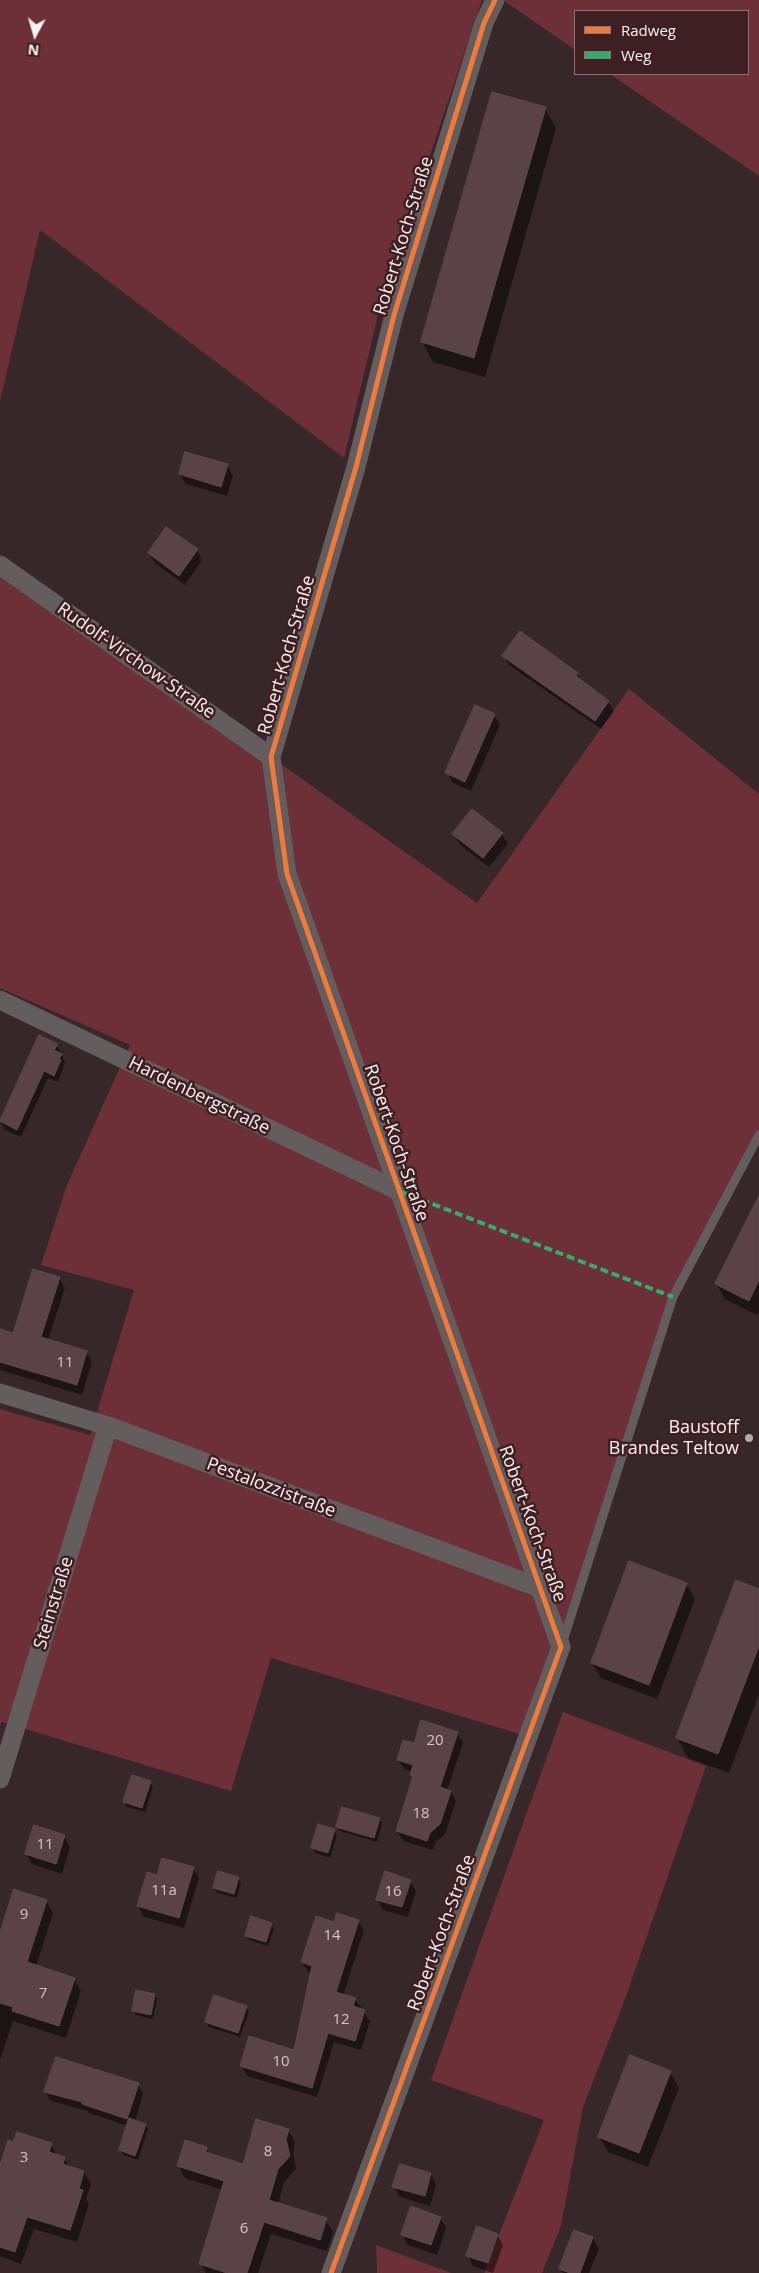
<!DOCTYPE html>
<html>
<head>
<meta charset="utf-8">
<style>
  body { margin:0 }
  #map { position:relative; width:759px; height:2273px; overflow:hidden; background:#372729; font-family:"Open Sans",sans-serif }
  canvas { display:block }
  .legend { position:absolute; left:574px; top:10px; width:175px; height:65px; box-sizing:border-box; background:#3e2023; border:1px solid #8a7375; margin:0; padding:6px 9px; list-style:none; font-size:15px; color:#fdf0f0 }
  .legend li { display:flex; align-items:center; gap:10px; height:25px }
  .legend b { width:25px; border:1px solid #8a7375 }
  .north { position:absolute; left:10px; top:10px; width:50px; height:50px; -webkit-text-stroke:4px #3e2023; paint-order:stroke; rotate:186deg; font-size:14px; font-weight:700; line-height:20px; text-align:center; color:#fdf0f0 }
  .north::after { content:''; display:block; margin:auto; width:18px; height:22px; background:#fdf0f0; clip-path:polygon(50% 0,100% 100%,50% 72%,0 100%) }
</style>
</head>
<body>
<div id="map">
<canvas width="759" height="2273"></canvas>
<ul class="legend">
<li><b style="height:6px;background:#f17a3a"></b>Radweg</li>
<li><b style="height:6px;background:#2db169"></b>Weg</li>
</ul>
<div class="north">N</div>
</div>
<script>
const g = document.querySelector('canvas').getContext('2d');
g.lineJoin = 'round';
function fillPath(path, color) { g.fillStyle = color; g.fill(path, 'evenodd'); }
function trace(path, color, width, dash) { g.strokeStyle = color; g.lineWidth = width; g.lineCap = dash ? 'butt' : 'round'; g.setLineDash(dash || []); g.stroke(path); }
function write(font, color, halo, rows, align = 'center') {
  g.font = font + ' "Open Sans",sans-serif'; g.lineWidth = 5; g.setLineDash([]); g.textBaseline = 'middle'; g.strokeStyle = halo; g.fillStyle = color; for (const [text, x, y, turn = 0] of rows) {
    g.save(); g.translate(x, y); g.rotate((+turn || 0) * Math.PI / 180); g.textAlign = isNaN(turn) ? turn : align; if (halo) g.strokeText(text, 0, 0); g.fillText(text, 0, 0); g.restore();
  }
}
const green = new Path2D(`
  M0,0H482L381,302L344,458L40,230L0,401Z
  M503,0H759V176L610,74H748V11H575V50Z
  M0,565L477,903L629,689L759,794V1135L673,1297L529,1737L271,1658L231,1791L2,1722L0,1726V1409L90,1435L134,1290L41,1265L67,1185L130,1045L0,988Z
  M563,1712L706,1766L625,1999L583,2107L561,2226L542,2273H484L544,2120L431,2080Z
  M376,2245L451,2273H377Z`);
const shadow = new Path2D(`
  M545,108L556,128L485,377L433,362L422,342Z
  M227,465L233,476L227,496L186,484L180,474Z
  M197,550L202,560L185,585L155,563L149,553Z
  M504,656L577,674L583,683L608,702L614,711L601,729L509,665Z
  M494,715L500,725L471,791L453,783L447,773Z
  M454,834H502L508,844L489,867L460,845Z
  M40,1037L57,1045L65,1062L58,1082L48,1078L21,1137L5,1130L1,1122Z
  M759,1198V1312L757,1315L725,1299L716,1284Z
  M59,1278L65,1288L48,1340L86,1352L92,1362L82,1395L0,1370V1330L13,1334Z
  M686,1584L695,1599L657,1699L601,1678L592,1663Z
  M759,1590V1694L729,1773L688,1758L677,1738Z
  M457,1733L463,1743L447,1791L451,1792L456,1801L445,1834L435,1843L433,1850L403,1841L397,1831L414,1778L412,1772L404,1769L398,1759L415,1744Z
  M150,1782L153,1787L145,1812L127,1807L124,1802Z
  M380,1819L382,1824L377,1842L340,1831L337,1826Z
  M319,1825L334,1830L337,1835L330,1858L315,1853L312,1848Z
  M64,1836L70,1847L62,1874L32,1864L26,1854Z
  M193,1868L199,1878L184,1928L144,1917L138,1906L158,1877Z
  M238,1878L241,1882L237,1898L217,1893L214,1888Z
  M410,1881L416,1891L408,1917L383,1910L377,1899Z
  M46,1901L53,1913L36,1967L74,1979L81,1991L66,2038L13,2021L0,2060V1937Z
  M358,1921L364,1930L343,1996L355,1999L370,2021L361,2050L334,2042L317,2097L247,2076L242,2066L295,2051L312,1973L308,1972L302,1962L335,1923Z
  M271,1924L274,1929L268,1946L249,1940L246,1935Z
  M155,1995L157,2000L153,2019L136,2015L133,2010Z
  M246,2007L249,2012L240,2037L209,2027L206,2022Z
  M670,2072L679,2088L648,2167L608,2152L599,2137Z
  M138,2084L143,2094L135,2121L145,2125L148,2129L138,2160L123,2155L120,2150L128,2126L89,2113L88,2111L51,2101L45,2092Z
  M288,2130L295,2142L293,2152L296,2169L284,2182L278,2204L326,2220L333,2232L327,2251L271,2234L258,2273H206L201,2264L223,2190L185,2178L178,2165L206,2148L210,2155L244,2165Z
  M14,2143L51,2144L57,2156L64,2158L69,2167L84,2172L91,2184L86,2199L89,2204L77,2242L34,2229L21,2264L0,2256V2169Z
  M431,2174L436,2185L430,2206L400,2197L394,2187Z
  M440,2218L446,2228L437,2255L408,2245L402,2234Z
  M574,2231L593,2238L599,2249L589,2273H563L560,2268Z
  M497,2235L503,2245L493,2273L473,2266L468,2256Z`);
const building = new Path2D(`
  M492,92L546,107L474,358L421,342Z
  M185,452L228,464L221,487L179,474Z
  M166,527L198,549L179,576L148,553Z
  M520,631L578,673L576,676L609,701L595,721L502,656Z
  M475,705L495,714L465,782L445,773Z
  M472,809L503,833L483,858L452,834Z
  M39,1035L58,1044L54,1050L62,1054L59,1059L61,1060L54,1076L44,1071L17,1130L0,1121Z
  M759,1196V1280L749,1301L715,1284Z
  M33,1269L60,1277L41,1337L87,1351L77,1385L0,1362V1329L13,1333Z
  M629,1561L687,1583L649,1685L591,1663Z
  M736,1580L759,1589V1646L718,1754L676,1738Z
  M421,1720L458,1732L440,1787L451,1791L440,1824L430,1833L427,1841L396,1831L413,1776L410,1775L413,1765L397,1760L403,1740L414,1743Z
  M132,1775L151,1781L142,1808L123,1802Z
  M342,1807L380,1818L374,1838L336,1827Z
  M318,1824L335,1829L328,1853L311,1848Z
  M34,1825L65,1835L56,1864L25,1854Z
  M162,1858L194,1867L179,1918L137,1906L147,1872L157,1875Z
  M218,1871L239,1877L234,1894L213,1888Z
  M385,1871L411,1880L402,1907L376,1900Z
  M14,1889L47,1900L27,1962L75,1978L59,2026L12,2011L13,2007L0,2003V1933Z
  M337,1913L359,1920L336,1992L356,1998L353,2006L365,2010L355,2041L328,2033L312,2088L240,2066L249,2036L294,2050L312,1966L301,1962L316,1916L334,1922Z
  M251,1916L272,1923L266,1942L245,1936Z
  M136,1990L155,1994L151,2015L132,2011Z
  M214,1995L247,2006L238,2033L205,2022Z
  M630,2055L671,2071L639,2153L598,2137Z
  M56,2057L139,2083L127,2119L82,2104V2102L44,2092Z
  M129,2118L146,2124L135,2156L119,2150Z
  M256,2119L289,2129L286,2139L290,2156L278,2169L269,2200L327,2218L320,2240L264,2222L247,2273H227L199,2264L224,2181L177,2166L185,2140L207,2147L206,2152L243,2164Z
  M17,2132L52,2143L49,2152L65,2157L63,2164L84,2171L79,2189L83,2190L70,2230L27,2217L15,2252L0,2247V2165L8,2140L13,2142Z
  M400,2164L431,2173L425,2196L392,2187Z
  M411,2206L441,2217L431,2245L401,2235Z
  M477,2226L498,2234L488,2263L466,2256Z
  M574,2230L593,2237L580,2273H570L559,2269Z`);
const service = new Path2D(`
  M562,1644L673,1297L759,1135`);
const minor = new Path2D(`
  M0,565L271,757
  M0,1000L399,1191
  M0,1393L108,1426L540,1588
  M0,1779L108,1426
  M331,2273L561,1647L287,874L271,757L356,467L394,315L484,23L495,0`);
const quiet = new Path2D(`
  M399,1191L673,1297`);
const cycleway = new Path2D(`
  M331,2273L561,1647L287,874L271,757L356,467L394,315L484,23L495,0`);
const markers = [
  [749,1438,5,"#b8aaaa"]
];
const numberNames = [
  ["11",65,1363],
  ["20",435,1741],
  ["18",421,1814],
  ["11",45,1845],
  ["11a",164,1891],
  ["16",393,1892],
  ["9",24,1915],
  ["14",332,1936],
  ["7",43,1994],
  ["12",341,2020],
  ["10",281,2062],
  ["8",268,2152],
  ["3",24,2158],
  ["6",244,2229]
];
const streetNames = [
  ["Robert-Koch-Straße",404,236,-73],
  ["Robert-Koch-Straße",287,655,-74],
  ["Rudolf-Virchow-Straße",136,661,35],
  ["Hardenbergstraße",199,1096,26],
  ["Robert-Koch-Straße",396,1143,71],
  ["Pestalozzistraße",271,1488,21],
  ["Robert-Koch-Straße",532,1524,70],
  ["Steinstraße",54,1603,-73],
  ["Robert-Koch-Straße",442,1933,-70]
];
const poiNames = [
  ["Baustoff",739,1428],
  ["Brandes Teltow",739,1449]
];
fillPath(green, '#6d3038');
fillPath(shadow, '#0007');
fillPath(building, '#5a4246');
trace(building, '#594b4c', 1);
trace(service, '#645d5d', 9);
trace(minor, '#645d5d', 19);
trace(quiet, '#2db169', 4, [8, 4]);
trace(cycleway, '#f17a3a', 5);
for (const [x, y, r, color] of markers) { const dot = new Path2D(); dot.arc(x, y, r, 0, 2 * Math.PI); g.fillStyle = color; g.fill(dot); trace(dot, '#3e2023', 2); }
write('15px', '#d4c4c6', null, numberNames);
write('18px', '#fdf0f0', '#3e2023', streetNames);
write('18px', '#fdf0f0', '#3e2023', poiNames, 'right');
</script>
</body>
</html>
